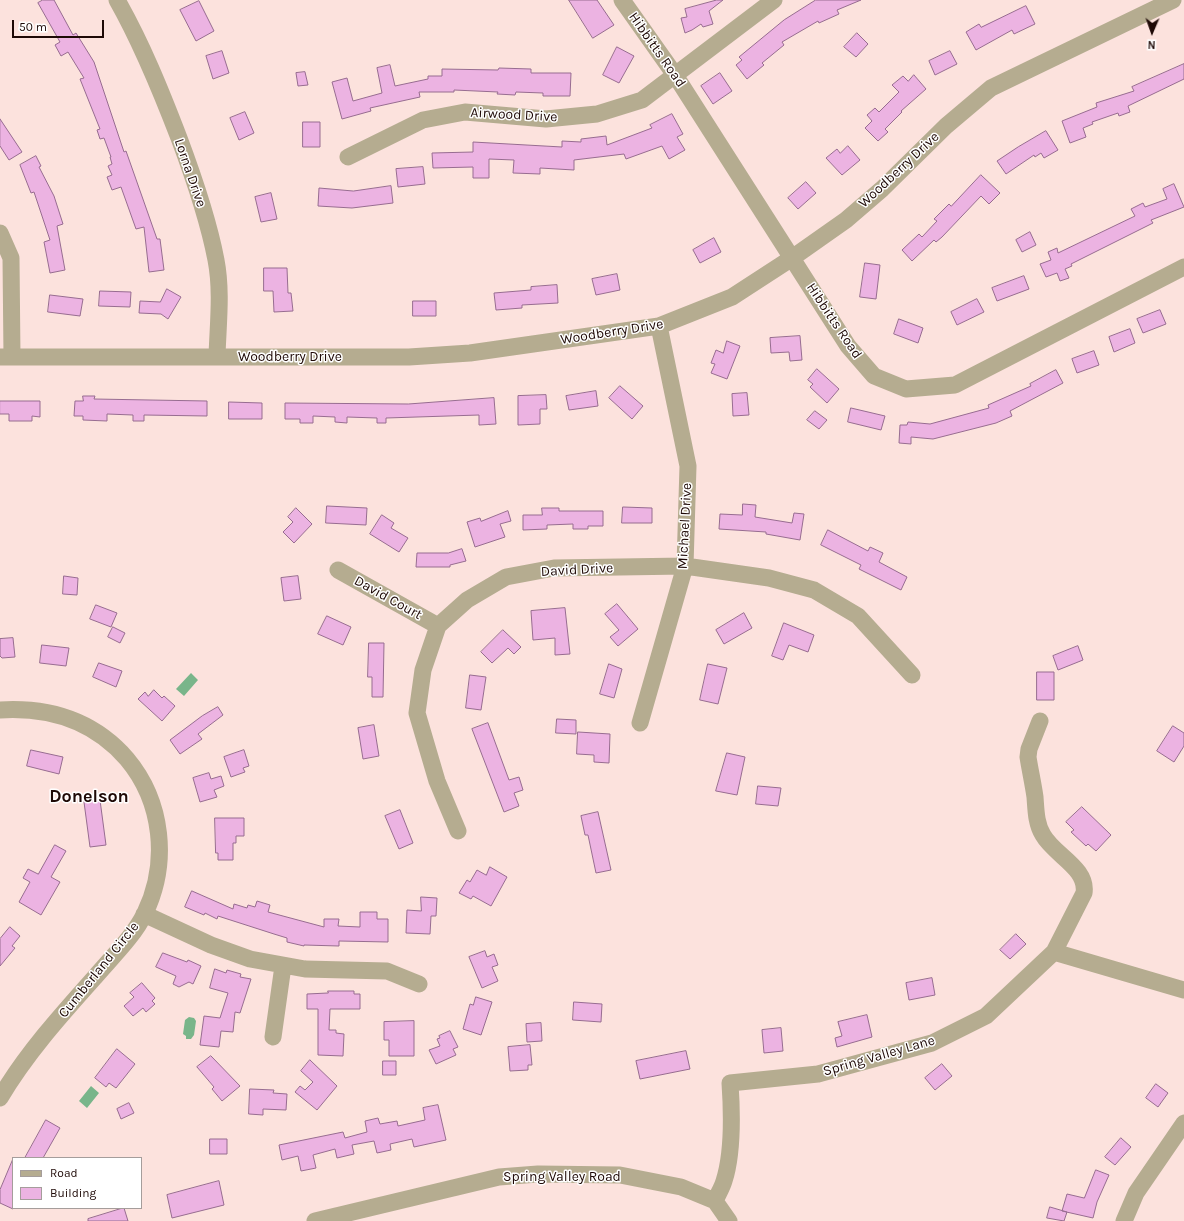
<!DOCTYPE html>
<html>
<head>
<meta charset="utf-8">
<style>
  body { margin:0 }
  #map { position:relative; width:1184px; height:1221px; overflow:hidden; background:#fce2dd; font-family:Karla,sans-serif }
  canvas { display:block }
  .legend { position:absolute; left:12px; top:1157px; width:130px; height:52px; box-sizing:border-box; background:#fff; border:1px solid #a59d9b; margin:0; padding:5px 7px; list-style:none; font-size:12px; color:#1e0906 }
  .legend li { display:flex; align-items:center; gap:8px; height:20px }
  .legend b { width:20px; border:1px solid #a59d9b }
  .north { position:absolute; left:1132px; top:12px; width:40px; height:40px; -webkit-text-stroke:3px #fff; paint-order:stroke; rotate:182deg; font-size:11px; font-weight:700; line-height:16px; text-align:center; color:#1e0906 }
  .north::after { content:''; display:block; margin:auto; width:14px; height:18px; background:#1e0906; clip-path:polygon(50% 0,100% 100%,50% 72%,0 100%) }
  .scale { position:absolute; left:12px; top:20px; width:92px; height:18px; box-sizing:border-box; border:2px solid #1e0906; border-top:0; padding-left:5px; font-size:12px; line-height:14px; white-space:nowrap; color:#1e0906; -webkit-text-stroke:3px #fff; paint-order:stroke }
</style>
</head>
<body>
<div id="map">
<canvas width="1184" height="1221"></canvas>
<ul class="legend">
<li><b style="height:5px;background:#b5ac90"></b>Road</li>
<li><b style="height:11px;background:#ecb3e2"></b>Building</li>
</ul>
<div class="north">N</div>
<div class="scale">50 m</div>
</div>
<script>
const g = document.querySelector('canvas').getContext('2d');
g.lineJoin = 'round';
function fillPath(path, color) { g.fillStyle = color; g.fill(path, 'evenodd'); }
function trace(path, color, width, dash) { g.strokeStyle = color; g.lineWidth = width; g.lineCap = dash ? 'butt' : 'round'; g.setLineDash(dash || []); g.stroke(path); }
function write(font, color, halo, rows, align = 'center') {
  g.font = font + ' Karla,sans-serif'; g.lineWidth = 3; g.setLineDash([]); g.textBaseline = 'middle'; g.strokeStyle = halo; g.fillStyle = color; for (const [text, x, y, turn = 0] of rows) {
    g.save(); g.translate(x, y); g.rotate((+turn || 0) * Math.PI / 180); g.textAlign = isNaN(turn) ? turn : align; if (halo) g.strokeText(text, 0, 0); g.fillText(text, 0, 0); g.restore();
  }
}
const water = new Path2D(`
  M191,673L198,680L184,696L176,689Z
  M189,1017L194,1018L196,1021L194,1035L191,1039H186V1036L183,1034L185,1020Z
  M91,1086L99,1093L87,1108L79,1101Z`);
const building = new Path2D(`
  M43,0H54L73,35L76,33L94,62L124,152L126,151L157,239H160L164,270L149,272L144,227L136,229L121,187L112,190L107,177L112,175L108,166L112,164L110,157H111L104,138L100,139L97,130L100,129L80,79L84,78L68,52L61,56L55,45L60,42L38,3Z
  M569,0H597L614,25L593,38Z
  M717,0H723L709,11L713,24L703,27L701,24L692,30L685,33L681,18L687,17L685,9Z
  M816,0H861L837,10L839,14L819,23L818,21L782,42L784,45L762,63L764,65L747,79L736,65L742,60L739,57L784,20Z
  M199,1L214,31L196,41L180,10Z
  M1026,6L1035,24L1014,34L1012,30L976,50L966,32L979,24L981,27Z
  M857,33L868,44L856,57L844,47Z
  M617,47L634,56L619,83L603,75Z
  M222,51L229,73L213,79L206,56Z
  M950,51L957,64L935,75L929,61Z
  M1184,64V79L1128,106L1130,112L1119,116L1118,113L1092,122L1093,124L1083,128L1086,137L1070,143L1062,121L1097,107L1096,103L1134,91L1132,87Z
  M390,65L395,86L428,79V76H442V69L498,70L499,68L531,69V73H571L570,96H543V93L516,92L515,95L497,94L498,92L454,90V92H419L420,97L370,108L371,111L342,119L332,82L347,78L353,101L382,93L377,68Z
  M305,72L308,85L298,86L296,73Z
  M720,73L732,91L713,104L701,86Z
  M914,75L926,89L901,111L902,112L885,129L888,132L878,141L865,128L872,121L867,115L875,108L879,112L899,92L892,85L903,76L908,81Z
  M245,112L254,133L239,140L230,118Z
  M672,114L683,134L677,137L685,150L669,159L662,146L626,159L624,154L574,160V170L540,168V174L513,173L514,160L489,159V178H473V167L433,168L432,153L473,152V142L562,147V141L581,142V139L606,136L607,145L652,128L650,125Z
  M0,119L22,152L9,160L0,146Z
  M303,122H320V147H303Z
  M1046,131L1058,150L1044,158L1041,153L1035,157L1034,155L1006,174L997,161L1018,147Z
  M848,146L860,160L842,175L826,158L837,149L840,153Z
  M36,156L41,166L39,167L54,196L63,224L57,226L65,270L50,273L44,242L50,240L34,192L31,193L20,165Z
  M423,167L425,184L398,187L396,169Z
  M981,175L1000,193L989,204L981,196L942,237L936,242L934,240L912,261L902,250L919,234L922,237L937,221L934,219L949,204L951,206Z
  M806,182L816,193L798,209L788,198Z
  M1174,184L1184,207L1151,220L1153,223L1071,264L1072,266L1065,269L1069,278L1060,281L1057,273L1046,277L1040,264L1051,260L1048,252L1057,248L1058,253L1135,216L1131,209L1143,203L1145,207L1167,199L1163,189Z
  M391,186L393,203L352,208L318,206L319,188L353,191Z
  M271,193L277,219L261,222L255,197Z
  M1030,232L1036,245L1022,252L1016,240Z
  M714,238L721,252L700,263L693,250Z
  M865,263L880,265L876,299L860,297Z
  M264,268H287L288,293H291L293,311L274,312L273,291H264Z
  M617,274L620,290L596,295L592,279Z
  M1024,276L1029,289L997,301L992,288Z
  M557,285L558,303L522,305V308L496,310L494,293L531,290V287Z
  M167,289L181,297L168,319L161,314L139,313L140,301L160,302Z
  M100,291L131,292L130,307L99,306Z
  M50,295L83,299L80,316L48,312Z
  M977,299L984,312L957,325L951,312Z
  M413,301H436V316H413Z
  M1160,310L1166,324L1143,333L1137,319Z
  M899,319L923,328L918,343L894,334Z
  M1130,329L1135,343L1114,352L1109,337Z
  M800,336L802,360L790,361L789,352L771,353L770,338Z
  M727,341L740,346L727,379L711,373L715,364L711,363L716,350L723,353Z
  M1094,351L1099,365L1077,373L1072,359Z
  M817,369L839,389L827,403L810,387L813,384L808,380Z
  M1056,370L1063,383L1010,411L1012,416L996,423L933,439L911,437V444L899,443L900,425H907L908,422L930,424L989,408L988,405L1031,386L1030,384Z
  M620,386L643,406L632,419L609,398Z
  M596,391L598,406L569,410L566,396Z
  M747,393L749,415L733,416L732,394Z
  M546,395L547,409H540V424L518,425V396Z
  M83,396H95L94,399L207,401V416L144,415V421H133V415L107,414V421L83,420V416H74L75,401H83Z
  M494,398L496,424L479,425V415L386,418V423H377V418L347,417V423L335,422V417L313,416V423H300V419H285V403L408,404Z
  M0,401H40V417L32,416V421H9V414H0Z
  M229,402L262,403V419H229Z
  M851,408L885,416L881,430L848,422Z
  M815,411L827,420L819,429L807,420Z
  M743,504L756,505L755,517L792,523L794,513L804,514L800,540L766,534V532L719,529L720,514L742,515Z
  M327,506L367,508L366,525L326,523Z
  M623,507L652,508V523H622Z
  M296,508L312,524L294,543L283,532L293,522L288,517Z
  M542,508H559V511H603V526H588V529H573V524L547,525V529L523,530V515H542Z
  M508,511L511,521L500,524L505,537L475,547L467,522L480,518L481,521Z
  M382,515L394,523L391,528L408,538L399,552L370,534Z
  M828,530L868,551L870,547L883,553L879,562L907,577L901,590L859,569L861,565L821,545Z
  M462,549L466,561L450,565V567H416L417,553H448Z
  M64,576L78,578L77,595L63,594Z
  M298,576L301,599L284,601L281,578Z
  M617,604L638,629L618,646L610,637L619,630L605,614Z
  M96,605L117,613L111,627L90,619Z
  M565,608L570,654L555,655V638L533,640L531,611Z
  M744,613L752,628L724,644L716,630Z
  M327,616L351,627L343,645L318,634Z
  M784,623L814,635L808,652L789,645L783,660L772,656Z
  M113,627L125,633L120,643L108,637Z
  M503,630L521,647L514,654L508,648L492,663L481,652Z
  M13,638L15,657L2,658L0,656V639Z
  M369,643H384L383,697H372V677H368Z
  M42,645L69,648L66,666L40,663Z
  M1078,646L1083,660L1058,670L1053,656Z
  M99,663L122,671L116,687L93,677Z
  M609,664L622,669L614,698L600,694Z
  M708,664L727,668L718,704L700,700Z
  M1037,672H1054V700H1037Z
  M470,675L486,677L481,710L466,708Z
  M154,690L162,698L164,696L175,706L162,721L138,699L145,692L148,696Z
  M218,707L223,715L198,734L202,739L180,754L170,740L202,716Z
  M557,719L576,720V734L556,733Z
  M488,723L509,780L519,777L523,790L514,793L519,806L504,812L472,729Z
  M374,725L379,756L363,759L358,728Z
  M1173,726L1184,733V746L1174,762L1157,751Z
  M578,732L610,734L609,763L594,762V755L577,754Z
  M31,750L63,757L59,774L27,766Z
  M244,750L249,766L243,768L245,772L231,777L224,757Z
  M727,753L745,757L737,795L716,791Z
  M209,773L211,779L221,776L224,786L214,790L217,797L200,802L193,778Z
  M758,786L781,788L778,806L756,804Z
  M100,800L106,845L90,847L84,802Z
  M1082,807L1111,835L1096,851L1088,844L1086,846L1071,832L1074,830L1066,822Z
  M400,810L413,843L399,849L385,816Z
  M598,812L611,870L596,873L588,835H585L581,816Z
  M215,818H244V836H236V843H233V860H218V853H216Z
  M55,845L66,851L51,877L60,882L41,915L19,902L30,882L23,878L28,869L38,874Z
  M490,867L507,877L491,906L473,896L471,899L459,893L467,880L470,882L477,870L486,875Z
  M192,891L233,909L234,904L247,908L248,905L255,907L257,901L270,905L268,912L324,927V919H339L338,926L360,927V912H377V919H388V942L339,941V946L304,945V946L287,942V938L274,934L218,916L217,919L205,913L204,915L185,907Z
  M421,897L437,898L436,916H431L430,934L406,933L407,910L421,911Z
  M10,927L20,936L12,946L15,948L0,966V939Z
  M1016,934L1026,944L1010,959L1000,950Z
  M485,951L487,957L494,954L498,965L492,967L498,981L482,988L469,957Z
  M163,953L187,962L188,960L201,966L193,984L189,982L179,987L173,984L176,976L156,967Z
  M215,969L226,973L227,970L241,974L240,977L251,979L240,1013L235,1012L233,1032L221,1031L219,1047L200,1045L204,1016L220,1018L228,993L210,988Z
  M932,978L935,995L909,1000L906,983Z
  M142,983L155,998L152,1001L155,1004L146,1012L143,1008L133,1016L124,1006L134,997L130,993Z
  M328,991H354V994H360V1009H330L329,1030H336V1033L344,1034L343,1056L318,1055V1009H307V994L328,993Z
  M476,997L492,1002L481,1035L463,1029L470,1004L473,1005Z
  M574,1002L602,1004L601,1022L573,1020Z
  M867,1015L872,1037L837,1047L835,1038L842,1036L838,1022Z
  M414,1021V1056H389V1040H384V1022Z
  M541,1023L542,1041L527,1042L526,1024Z
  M781,1028L783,1051L764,1053L762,1030Z
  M450,1031L458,1047L453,1049L456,1055L436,1064L429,1050L440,1046L437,1039L440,1038L439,1036Z
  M530,1045L532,1065H528V1070L510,1071L508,1047Z
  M117,1049L135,1064L116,1088L109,1083L106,1087L95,1078Z
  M686,1051L690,1069L640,1079L636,1061Z
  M211,1056L240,1086L222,1101L212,1089L214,1087L197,1067Z
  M310,1060L337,1086L317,1110L295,1092L300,1086L305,1090L313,1082L301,1071Z
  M383,1061H396V1075H383Z
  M942,1064L952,1076L935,1090L925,1078Z
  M1156,1084L1168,1093L1158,1107L1146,1098Z
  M250,1089L274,1090L273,1093L287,1094L286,1110L263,1109V1115L249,1114Z
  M129,1103L134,1113L121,1119L117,1109Z
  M438,1105L446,1140L414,1147L412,1139L390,1144L391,1150L377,1153L374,1141L352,1145L354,1154L337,1158L335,1149L313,1155L316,1168L301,1171L298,1156L282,1160L279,1145L343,1132L345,1138L367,1132L365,1121L378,1118L380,1124L397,1121L398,1126L425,1120L423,1108Z
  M46,1120L60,1128L43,1158H25Z
  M1121,1138L1131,1147L1115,1165L1105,1157Z
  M210,1139H227V1154H210Z
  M13,1159V1209L0,1203V1190Z
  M1096,1170L1109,1175L1097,1202L1093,1218L1062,1211L1067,1194L1084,1198Z
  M219,1181L224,1205L172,1218L167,1195Z
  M1050,1207L1067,1212L1064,1221L1047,1218Z
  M124,1208L128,1221H88V1219Z`);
const minor = new Path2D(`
  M117,0C142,44 161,91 179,138C194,178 208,218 216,260C222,291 218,324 217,356
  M622,0L675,75L848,346L874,376L906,389L955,385L1184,267
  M348,157L423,120L465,112L546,119L597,114L642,100L774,0
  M0,233L11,258L12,357
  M0,357H409L470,353L659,326L732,297L792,258L846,220L882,189L946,126L991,88L1173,0
  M338,570L438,626
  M0,710C50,707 94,721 127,759C163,802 169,863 145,913C134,936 112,957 95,977C61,1015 26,1054 0,1098
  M1040,721L1029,749L1028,757C1030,770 1033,783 1035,797C1036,810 1036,824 1043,835C1054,855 1088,868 1084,893L1054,952
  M640,723L685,566L688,466L659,326
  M458,831L437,781L417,713L423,670L438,626L467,600L506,577L554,568L685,566L769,578L814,590L858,616L912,675
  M144,914L211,945L250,959L305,969L387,971L419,984
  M273,1037L283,966
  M715,1201C718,1194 722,1188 724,1181C733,1153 732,1112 730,1083L818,1074L932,1043L986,1016L1054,952L1184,990
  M315,1221L499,1177L538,1174L620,1175L681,1187L715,1201L729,1221
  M1124,1221L1136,1193L1184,1123`);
const streetNames = [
  ["Hibbitts Road",657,50,55],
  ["Airwood Drive",514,115,3],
  ["Woodberry Drive",899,170,-43],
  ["Lorna Drive",190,173,71],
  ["Hibbitts Road",834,321,56],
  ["Woodberry Drive",612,332,-9],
  ["Woodberry Drive",290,357],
  ["Michael Drive",685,526,-87],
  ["David Drive",577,570,-3],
  ["David Court",388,598,29],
  ["Cumberland Circle",99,970,-51],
  ["Spring Valley Lane",879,1056,-16],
  ["Spring Valley Road",562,1177]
];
const districtNames = [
  ["Donelson",89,797]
];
fillPath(water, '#79b58a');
fillPath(building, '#ecb3e2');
trace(building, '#976c90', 1);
trace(minor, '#b5ac90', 17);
write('14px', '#1e0906', '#fff', streetNames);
write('bold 18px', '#1e0906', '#fff', districtNames);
</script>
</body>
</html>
